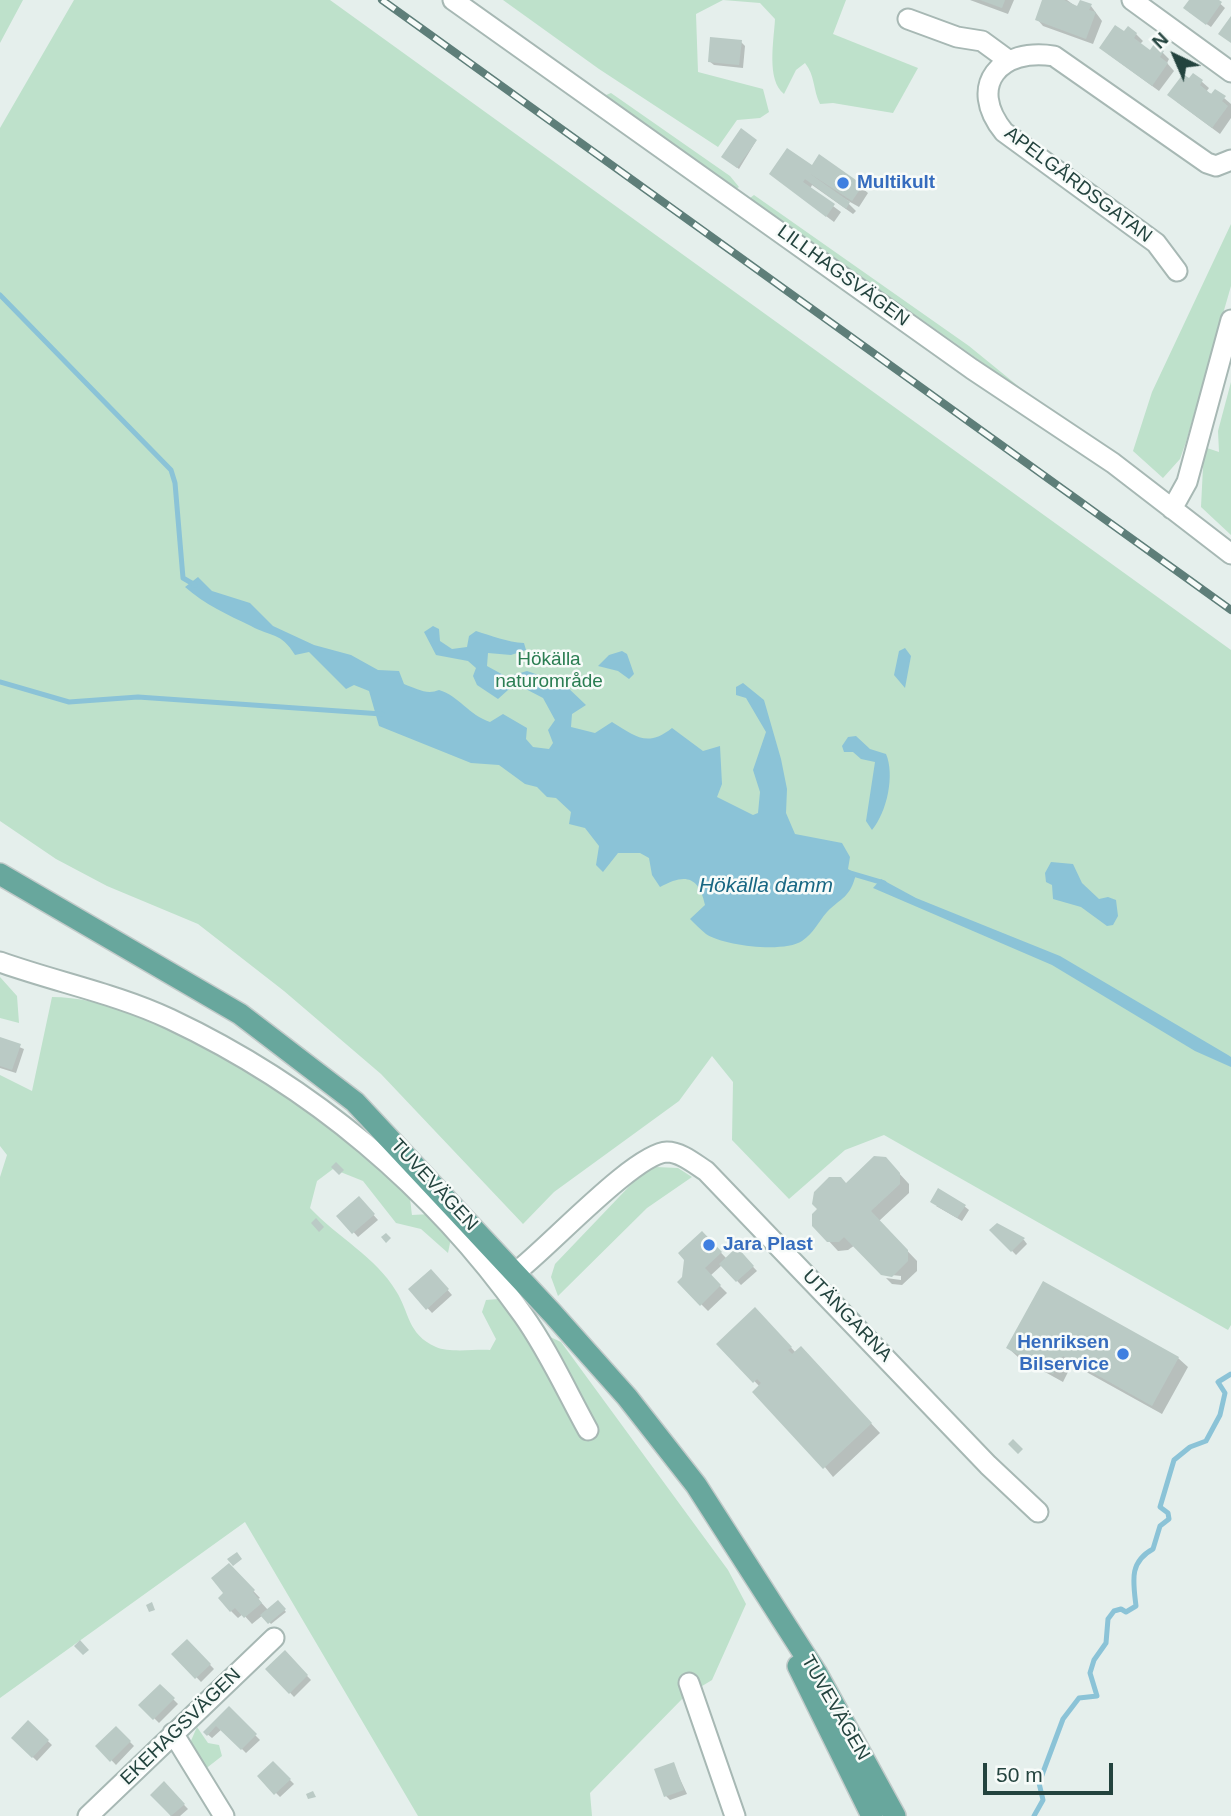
<!DOCTYPE html>
<html>
<head>
<meta charset="utf-8">
<style>
  body { margin:0 }
  #map { position:relative; width:1231px; height:1816px; overflow:hidden; background:#e5efec; font-family:Arial,sans-serif }
  canvas { display:block }
  .north { position:absolute; left:1140px; top:21px; width:70px; height:70px; -webkit-text-stroke:5px #f7fbf9; paint-order:stroke; rotate:316deg; font-size:19px; font-weight:700; line-height:28px; text-align:center; color:#23433e }
  .north::after { content:''; display:block; margin:auto; width:24px; height:32px; background:#23433e; clip-path:polygon(50% 0,100% 100%,50% 72%,0 100%) }
  .scale { position:absolute; left:983px; top:1763px; width:130px; height:32px; box-sizing:border-box; border:4px solid #23433e; border-top:0; padding-left:9px; font-size:21px; line-height:24px; white-space:nowrap; color:#23433e; -webkit-text-stroke:5px #f7fbf9; paint-order:stroke }
</style>
</head>
<body>
<div id="map">
<canvas width="1231" height="1816"></canvas>
<div class="north">N</div>
<div class="scale">50 m</div>
</div>
<script>
const g = document.querySelector('canvas').getContext('2d');
g.lineJoin = 'round';
function fillPath(path, color) { g.fillStyle = color; g.fill(path, 'evenodd'); }
function trace(path, color, width, dash) { g.strokeStyle = color; g.lineWidth = width; g.lineCap = dash ? 'butt' : 'round'; g.setLineDash(dash || []); g.stroke(path); }
function write(font, color, halo, rows, align = 'center') {
  g.font = font + ' Arial,sans-serif'; g.lineWidth = 5; g.setLineDash([]); g.textBaseline = 'middle'; g.strokeStyle = halo; g.fillStyle = color; for (const [text, x, y, turn = 0] of rows) {
    g.save(); g.translate(x, y); g.rotate((+turn || 0) * Math.PI / 180); g.textAlign = isNaN(turn) ? turn : align; if (halo) g.strokeText(text, 0, 0); g.fillText(text, 0, 0); g.restore();
  }
}
const green = new Path2D(`
  M0,0H23L0,43Z
  M74,0H330L1231,650V1325L1228,1330L884,1135L845,1150L789,1199L732,1140L733,1082L712,1056L679,1101L554,1192L523,1224L381,1074L284,991L198,924L107,886L56,859L0,821V128Z
  M503,0H846L833,34L918,68L893,113L833,103L820,104C813,90 815,75 805,63L796,70L784,94C766,80 774,40 775,19L760,3L723,0L696,14L698,72L763,89L769,112L760,118L737,120L718,147L599,69Z
  M611,93L730,176L739,187L736,189L608,99L606,95Z
  M754,195L969,346L1034,399L750,198Z
  M1231,224V286L1186,442L1180,459L1163,478L1133,451L1152,392Z
  M1231,382V535L1201,507L1204,447L1219,452L1218,431Z
  M0,977L17,996L19,1023L0,1018Z
  M52,997C150,997 307,1098 377,1165C386,1173 402,1183 408,1194C411,1199 411,1209 412,1215L431,1214L451,1238L448,1253L421,1229L396,1223L363,1181L333,1169L317,1181L310,1208C337,1237 376,1257 396,1291C410,1313 407,1334 436,1347C449,1353 475,1349 490,1350L496,1339L482,1312L486,1300L498,1299L522,1324L561,1342L728,1570L746,1604L712,1680L684,1697L590,1793L592,1816H418L245,1522L0,1698V1177L7,1155L0,1146V1075L32,1091Z
  M656,1167L678,1168L692,1177L647,1208L558,1296L551,1277L555,1264L641,1174Z
  M197,1727L208,1743L219,1745L222,1756L204,1770L190,1743Z`);
const water = new Path2D(`
  M198,577L212,591L250,603L273,626L314,645L351,655L378,670L399,671L404,684C417,689 427,695 439,690C459,696 469,715 490,722L503,714L527,728L526,739L533,747L549,749L553,743L548,730L555,720L543,698L520,686L508,690L498,699L477,685L473,676L476,668L468,661L436,655L424,632L433,626L439,629L440,641L452,649L467,647L469,636L476,631C492,636 507,642 524,643L526,650L511,655L488,653L487,666L507,677L527,671L564,684L586,705L572,714L571,727L595,733L612,722C635,736 647,748 672,728L703,751L720,746L722,784L717,797L753,815L758,813L760,792L753,770L766,732L746,698L736,695V687L743,683L764,700L781,759L787,789L786,813L795,834L842,843L850,857L848,869L856,874C850,898 842,897 827,912C818,922 814,933 802,941C784,953 724,946 706,934C700,929 695,924 690,919L705,905C699,876 685,873 660,887L652,875L649,858L640,853H618L603,872L596,865L599,846L585,828L569,824L571,812L556,798L547,797L537,787L525,784L499,765L471,763L379,726L369,691L354,685L346,689L309,652L295,655C281,632 271,637 251,626C228,615 204,604 185,587Z
  M905,648L911,656L905,688L894,675L899,651Z
  M622,651L627,654L634,674L629,679L618,671L598,666L609,655Z
  M856,736L870,749L886,754C895,775 887,812 872,830L866,821L875,762L861,759L853,752H844L842,746L848,737Z
  M1051,862L1073,864L1082,883L1099,899L1108,897L1116,900L1118,916L1113,925L1107,926L1081,907L1053,899L1052,885L1046,882L1045,873Z
  M881,879L916,898L1060,956L1228,1055L1231,1057V1067L1195,1051L1052,965L873,888Z`);
const shadow = new Path2D(`
  M970,0H1014L1008,14Z
  M1044,0H1067L1078,8L1091,6L1102,21L1093,44L1043,26L1037,19Z
  M1191,0H1216L1225,8L1211,27L1189,12Z
  M1124,34H1136L1143,41L1140,44L1151,52L1163,53L1169,59L1167,63L1174,71L1159,91L1108,54Z
  M741,42L745,46L743,68L714,65L709,61Z
  M1194,75L1209,88L1206,92L1224,98L1231,104V118L1220,134L1177,102Z
  M756,141L739,169L724,158Z
  M812,168L861,187L868,193L859,207L843,198L856,211L853,214L812,185L810,189L841,212L834,222L778,180Z
  M0,1039L24,1049L16,1073L0,1068Z
  M885,1158L909,1184V1193L879,1221L917,1261V1271L902,1285L892,1284L886,1278L901,1280V1276L882,1274L855,1245L848,1250L838,1251L814,1225L846,1185Z
  M359,1199L378,1220L358,1237L339,1216Z
  M936,1206H964L969,1210L962,1221Z
  M997,1225L1024,1240L1027,1244L1016,1255L992,1230Z
  M702,1233L727,1259L737,1250L757,1271L741,1285L722,1265L710,1276L727,1293L708,1311L679,1282L684,1277Z
  M431,1271L452,1295L432,1313L410,1289Z
  M765,1319L796,1353L810,1358L880,1433L833,1477L760,1387L719,1344Z
  M1008,1348L1178,1358L1188,1367L1162,1414L1072,1364L1063,1382L1018,1357Z
  M229,1565L260,1598L258,1599L268,1610L278,1602L286,1612L271,1624L263,1615L252,1624L243,1614L238,1618L231,1611L226,1593Z
  M187,1641L214,1669L201,1682L174,1654Z
  M285,1653L311,1680L294,1697L268,1669Z
  M160,1686L178,1704L159,1723L141,1705Z
  M229,1709L260,1740L246,1753L222,1729L212,1738L205,1732Z
  M28,1722L52,1745L37,1761L13,1738Z
  M116,1728L134,1746L116,1765L98,1746Z
  M273,1763L294,1784L280,1797L259,1776Z
  M673,1764L687,1794L670,1800L666,1796Z
  M164,1784L188,1809L180,1816H171L152,1795Z`);
const stream = new Path2D(`
  M0,295L171,470L175,483L183,578L195,585
  M0,682L69,702L138,697L382,714
  M850,873L884,883
  M1034,1816L1043,1800L1039,1783L1063,1719L1079,1698L1097,1696L1090,1673L1094,1660L1106,1643L1108,1619L1114,1611L1121,1609L1126,1612L1136,1606C1133,1581 1129,1562 1153,1549L1160,1526L1169,1519L1168,1513L1160,1507L1174,1460L1190,1447L1206,1441L1220,1415L1225,1393L1218,1382L1231,1374`);
const building = new Path2D(`
  M980,0H1005L1002,8Z
  M1042,0H1064L1077,6L1080,0L1092,4L1089,10L1096,12L1086,39L1035,20Z
  M1189,0H1219L1222,2L1206,25L1183,8Z
  M1231,16V43L1218,34Z
  M1115,25L1124,31L1128,26L1137,33L1134,38L1150,50L1154,44L1164,51L1160,57L1168,63L1152,86L1099,48Z
  M710,37L742,40L739,65L708,62Z
  M1193,73L1203,80L1200,85L1211,94L1215,89L1226,96L1222,101L1228,106L1212,128L1167,95L1183,74L1189,78Z
  M741,128L757,140L737,168L721,157Z
  M787,148L812,165L819,154L863,185L852,201L809,173L850,202L846,209L805,179L803,182L835,204L826,217L769,174Z
  M0,1037L21,1044L12,1070L0,1066Z
  M874,1156L886,1157L900,1173V1184L871,1211L908,1250V1261L892,1277L881,1275L844,1237L839,1242H827L812,1226V1214L817,1209L812,1204L814,1192L829,1177H841L846,1183Z
  M336,1162L344,1170L339,1175L331,1167Z
  M938,1188L966,1205L957,1218L930,1202Z
  M359,1196L375,1214L352,1234L336,1216Z
  M316,1218L324,1227L319,1232L311,1223Z
  M997,1223L1025,1238L1011,1252L989,1230Z
  M702,1231L722,1252L705,1268L721,1285L700,1306L677,1282L682,1277L684,1260L678,1253Z
  M386,1233L391,1238L386,1243L381,1237Z
  M737,1247L754,1266L736,1282L719,1264Z
  M431,1269L449,1289L426,1310L408,1289Z
  M1043,1281L1179,1357L1152,1406L1063,1356L1053,1374L1006,1348Z
  M755,1307L792,1347L788,1350L792,1354L801,1346L872,1423L823,1469L752,1392L761,1383L757,1379L753,1383L716,1344Z
  M1013,1439L1023,1449L1018,1454L1008,1444Z
  M237,1552L242,1559L233,1566L227,1559Z
  M229,1563L255,1590L253,1592L262,1603L244,1618L235,1608L230,1612L218,1598L223,1593L211,1578Z
  M278,1600L286,1609L268,1624L260,1615Z
  M152,1602L155,1610L149,1612L146,1605Z
  M187,1639L211,1664L195,1679L171,1654Z
  M80,1640L89,1650L83,1655L74,1646Z
  M285,1650L308,1675L289,1694L265,1669Z
  M160,1684L175,1698L153,1720L138,1705Z
  M229,1706L257,1734L241,1750L216,1726L207,1736L203,1732Z
  M28,1720L49,1740L32,1758L11,1738Z
  M116,1726L131,1741L110,1762L95,1746Z
  M273,1761L291,1779L274,1795L257,1776Z
  M674,1762L684,1790L664,1797L654,1769Z
  M164,1781L185,1804L171,1816L150,1795Z
  M313,1791L316,1797L308,1799L306,1794Z`);
const minor = new Path2D(`
  M453,0L972,369L1113,463L1231,554
  M1132,0L1231,72
  M908,19L957,37L982,41L1008,60
  M1177,271L1156,243L1004,132C966,85 1001,47 1054,56L1207,163L1216,166L1231,160
  M1172,509L1187,482L1231,320
  M0,962C56,982 117,994 170,1019C312,1086 432,1187 523,1315C548,1350 567,1392 588,1430
  M516,1272C548,1248 635,1153 667,1152C681,1152 695,1164 706,1171L988,1465L1038,1512
  M689,1683L735,1816
  M173,1733L224,1816
  M88,1816L274,1638`);
const major = new Path2D(`
  M0,874L240,1014L355,1102L553,1314L627,1397L696,1485L817,1674L895,1816
  M798,1666L872,1816`);
const rail = new Path2D(`
  M382,0L1231,610`);
const markers = [
  [843,183,7,"#3f7fe0"],
  [709,1245,7,"#3f7fe0"],
  [1123,1354,7,"#3f7fe0"]
];
const shopNames = [
  ["Multikult",857,183],
  ["Jara Plast",723,1245],
  ["Henriksen",1109,1343,"right"],
  ["Bilservice",1109,1365,"right"]
];
const streetNames = [
  ["APELGÅRDSGATAN",1078,185,37],
  ["LILLHAGSVÄGEN",843,276,36],
  ["TUVEVÄGEN",434,1185,47],
  ["UTÄNGARNA",847,1316,46],
  ["TUVEVÄGEN",835,1708,60],
  ["EKEHAGSVÄGEN",181,1727,-44]
];
const parkNames = [
  ["Hökälla",549,660],
  ["naturområde",549,682]
];
const waterNames = [
  ["Hökälla damm",766,886]
];
fillPath(green, '#bee1cb');
fillPath(water, '#8bc3d7');
fillPath(shadow, '#0003');
trace(stream, '#8bc3d7', 5);
fillPath(building, '#bacac5');
trace(minor, '#a7b8b4', 23);
trace(major, '#c1cac9', 24);
trace(minor, '#fff', 19);
trace(major, '#68a79d', 21);
trace(rail, '#5e7e79', 8);
trace(rail, '#f7fbf9', 5, [16]);
for (const [x, y, r, color] of markers) { const dot = new Path2D(); dot.arc(x, y, r, 0, 2 * Math.PI); g.fillStyle = color; g.fill(dot); trace(dot, '#f7fbf9', 2.5); }
write('bold 19px', '#366cbe', '#f7fbf9', shopNames, 'left');
write('19px', '#23433e', '#f7fbf9', streetNames);
write('19px', '#2a7d52', '#f7fbf9', parkNames);
write('italic 21px', '#186783', '#f7fbf9', waterNames);
</script>
</body>
</html>
